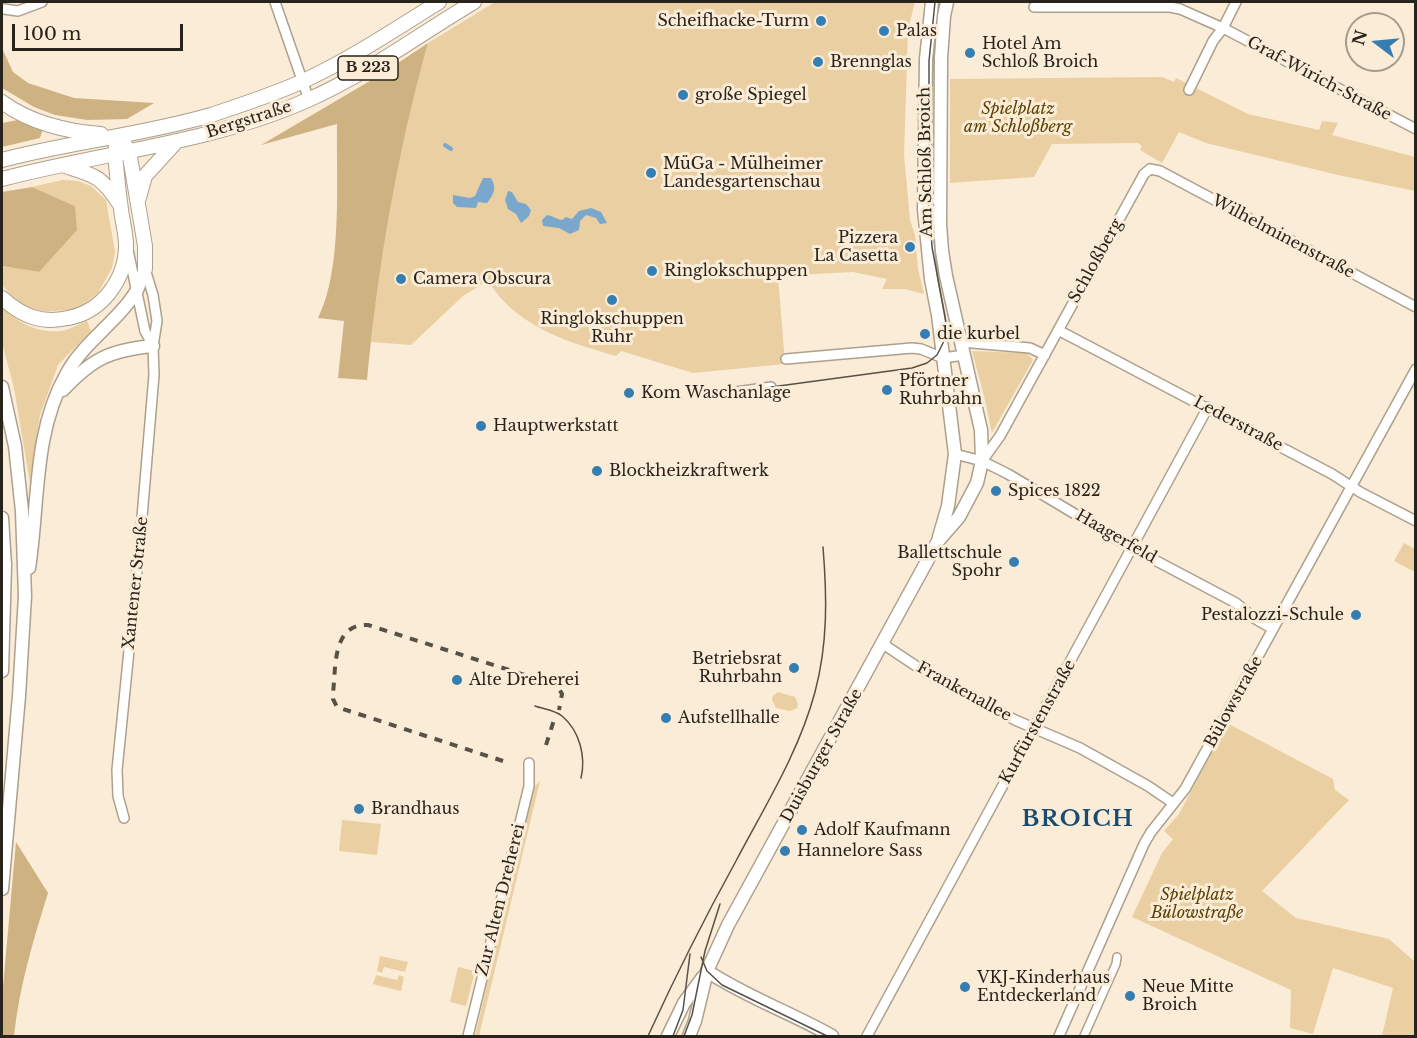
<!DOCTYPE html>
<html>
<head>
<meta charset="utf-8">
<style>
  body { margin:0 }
  #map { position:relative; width:1417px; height:1038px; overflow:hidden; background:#faecd7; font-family:"Libre Baskerville",serif }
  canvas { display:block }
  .frame { position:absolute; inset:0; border:3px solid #28231b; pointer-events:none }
  .north { position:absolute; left:1345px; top:12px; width:60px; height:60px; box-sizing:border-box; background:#faecd7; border:2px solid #a69c8c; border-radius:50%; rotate:286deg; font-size:16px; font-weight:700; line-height:24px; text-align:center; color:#28231b }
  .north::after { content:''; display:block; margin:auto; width:21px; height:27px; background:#357eb2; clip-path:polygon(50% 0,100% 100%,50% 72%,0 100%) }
  .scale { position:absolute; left:12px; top:24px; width:171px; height:27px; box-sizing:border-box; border:3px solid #28231b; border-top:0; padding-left:8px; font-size:18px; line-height:21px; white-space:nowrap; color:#28231b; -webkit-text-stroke:4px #faecd7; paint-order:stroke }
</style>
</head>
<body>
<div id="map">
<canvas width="1417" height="1038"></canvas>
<div class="frame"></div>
<div class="north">N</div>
<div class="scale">100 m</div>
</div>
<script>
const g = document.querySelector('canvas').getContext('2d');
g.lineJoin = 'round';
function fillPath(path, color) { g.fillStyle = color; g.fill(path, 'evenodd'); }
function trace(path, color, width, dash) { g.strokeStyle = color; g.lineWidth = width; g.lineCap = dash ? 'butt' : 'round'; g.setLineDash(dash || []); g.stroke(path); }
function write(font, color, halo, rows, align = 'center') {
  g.font = font + ' "Libre Baskerville",serif'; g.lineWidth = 6; g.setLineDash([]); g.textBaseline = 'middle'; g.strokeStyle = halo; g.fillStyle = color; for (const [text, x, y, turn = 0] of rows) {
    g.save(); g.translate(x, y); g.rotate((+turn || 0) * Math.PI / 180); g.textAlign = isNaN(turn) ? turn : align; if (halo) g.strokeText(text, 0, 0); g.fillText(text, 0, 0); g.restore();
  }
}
const green = new Path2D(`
  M495,2H915L908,29L904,155L910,220L915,235L918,269L924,294L905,289H882L887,279L853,272L778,276L785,364L693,373L621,351L616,356C579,345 542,335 512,309C502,301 495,290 487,281L463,296L411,345L371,342C382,241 400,140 428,43Z
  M1162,77L1174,82L1176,78L1248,114L1319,130L1322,121L1338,123L1332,135L1415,157V191L1338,175L1206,143L1179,132L1162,163L1140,150L1142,146L1138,143L1052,144L1034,177L950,183V79Z
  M62,180L78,181L91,186L106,200L115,252L112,268L98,293L78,309L42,312L18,304L2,285V266L39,272L75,206L32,187Z
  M2,306C18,323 36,333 61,331C69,330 79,324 87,321L91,331L58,365L40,415L30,483L14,388L2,343Z
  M972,351L1027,353L1033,360L992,433L984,396Z
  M1404,543L1415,549V572L1394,561Z
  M778,692L795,697L798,704L797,708L790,711L776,708L772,700L773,696Z
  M1227,723L1333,779L1335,790L1349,800L1262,891L1296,918L1389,939L1415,962V1036H1382L1393,988L1333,968L1313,1034L1290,1028L1291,990L1132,917L1162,853L1173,839L1164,831L1179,814Z
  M540,781L479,1036H475L533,788Z
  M342,820L381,824L377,855L339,851Z
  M380,956L408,962L405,972L384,967L382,973L377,971Z
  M458,967L475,971L466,1006L450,1002Z
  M376,975L397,980L399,975L404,977L401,991L373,984Z`);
const forest = new Path2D(`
  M428,43C397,153 378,266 367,380L338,378L344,321L318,318C343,268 336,181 337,124L261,145L380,75Z
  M2,48L13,72L28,83L74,98L154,103L127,119L87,120L55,115L34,107L2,88Z
  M18,120L43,129L40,138L2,147V123Z
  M32,187L75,206L77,230L39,272L2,266V192Z
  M16,842L48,893C33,941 19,987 14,1036H2V998Z`);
const water = new Path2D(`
  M483,178H491C497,188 494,194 487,203L478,202L476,208L457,207L453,203V195L470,198L475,196Z
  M508,191L512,192L518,202L526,204L531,210L529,216L521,223L516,214L508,209L505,200Z
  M591,208L601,212L607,223L600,224L596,218L586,215L580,221L579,230L570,234L559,228L543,226L542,220L547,215C551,215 556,219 562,220L566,217L572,219L579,211Z`);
const stream = new Path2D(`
  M445,145L451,149`);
const pedestrian = new Path2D(`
  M1084,1036L1116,964L1117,957`);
const minor = new Path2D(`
  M275,2L309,100
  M1034,7H1170L1180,9L1223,28L1416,129
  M4,9L18,11L42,2
  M1189,90L1213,41L1223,28L1236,2
  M128,250L145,331L153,346
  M1058,330L1332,474L1360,492L1416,521
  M961,342L1030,348L1045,355
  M786,359L912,348L921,349L943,358L964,355
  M736,392L771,387
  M955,454L982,461L1008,474L1132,548L1236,603L1254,618L1273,629
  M982,461L1000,436L1144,174L1150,169L1160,171L1416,307
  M883,644L922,670L1015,720L1080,748L1148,786L1173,803
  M124,818L118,796L117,770L140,541L154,375L153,346L157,321L153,295L145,269
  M468,1036L529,786V763
  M867,1036L1208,407
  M1059,1036L1144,844L1151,832L1185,789L1416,369`);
const secondary = new Path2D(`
  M932,2L926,59L924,209L931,279L938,315L955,454L948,506L939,537
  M2,387L15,446L22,511L25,596L19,696L2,889
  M63,390C92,359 110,350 153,346
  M2,518L5,565L2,671
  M29,568C39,504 33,433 66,375C83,342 118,322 137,290C140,284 142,276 145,269
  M707,971C746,997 792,1013 832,1036
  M668,1036L684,1003L703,977
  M689,1036L695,1021L707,971L728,925L938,541L959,517L977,483L982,461L981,430L946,276L942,251L940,224L941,58L944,16L947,2`);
const primary = new Path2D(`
  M2,102C29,122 67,132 101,134
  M125,145L129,151L145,246V269
  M2,160C70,142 142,135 211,115C241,105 272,95 301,82C349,60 394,30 439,2
  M62,165C92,175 100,174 118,202
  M2,179C104,152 212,143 310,99C368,73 420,34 474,2
  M139,198L145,176L175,143
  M2,298C22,316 41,324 68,318C102,312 126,279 126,245C126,233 122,220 121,209C118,190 117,172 115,154L116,146`);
const tram = new Path2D(`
  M749,390L912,368L927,363L937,355L943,343L947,328L932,247L929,202V61L935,2
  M535,706C543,709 555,710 562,716C580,731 586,757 581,778
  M701,957L707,971L722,985L827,1036
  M648,1036C675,977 704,919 736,861C765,806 799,752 815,692C828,643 827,596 823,547
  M673,1036L683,1010L690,954
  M684,1036L692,1015L705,951L720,904`);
const rail = new Path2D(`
  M546,745L554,720
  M503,761L337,707L333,699V693C336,668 332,623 368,625L550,683L558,687L562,694L559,710`);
const markers = [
  [821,21,6,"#357eb2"],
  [884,31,6,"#357eb2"],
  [970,53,6,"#357eb2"],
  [818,62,6,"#357eb2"],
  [683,95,6,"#357eb2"],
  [651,173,6,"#357eb2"],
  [910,247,6,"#357eb2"],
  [652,271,6,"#357eb2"],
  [401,279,6,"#357eb2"],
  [612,300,6,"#357eb2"],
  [925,334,6,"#357eb2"],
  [887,390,6,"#357eb2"],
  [629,393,6,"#357eb2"],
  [481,426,6,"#357eb2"],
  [597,471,6,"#357eb2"],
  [996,491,6,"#357eb2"],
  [1014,562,6,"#357eb2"],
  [1356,615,6,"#357eb2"],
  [794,668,6,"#357eb2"],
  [457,680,6,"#357eb2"],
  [666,718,6,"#357eb2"],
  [359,809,6,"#357eb2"],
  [802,830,6,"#357eb2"],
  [785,851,6,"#357eb2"],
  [965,987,6,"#357eb2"],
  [1130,996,6,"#357eb2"]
];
const shields = [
  [368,68,60]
];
const shieldNames = [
  ["B 223",368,68]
];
const poiNames = [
  ["Scheifhacke-Turm",809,21,"right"],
  ["Palas",896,31],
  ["Hotel Am",982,44],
  ["Schloß Broich",982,62],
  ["Brennglas",830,62],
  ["große Spiegel",695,95],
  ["MüGa - Mülheimer",663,164],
  ["Landesgartenschau",663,182],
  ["Pizzera",898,238,"right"],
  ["La Casetta",898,256,"right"],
  ["Ringlokschuppen",664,271],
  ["Camera Obscura",413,279],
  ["Ringlokschuppen",612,319,"center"],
  ["Ruhr",612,337,"center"],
  ["die kurbel",937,334],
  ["Pförtner",899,381],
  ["Ruhrbahn",899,399],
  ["Kom Waschanlage",641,393],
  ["Hauptwerkstatt",493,426],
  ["Blockheizkraftwerk",609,471],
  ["Spices 1822",1008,491],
  ["Ballettschule",1002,553,"right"],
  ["Spohr",1002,571,"right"],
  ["Pestalozzi-Schule",1344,615,"right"],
  ["Betriebsrat",782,659,"right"],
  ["Ruhrbahn",782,677,"right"],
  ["Alte Dreherei",469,680],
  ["Aufstellhalle",678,718],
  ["Brandhaus",371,809],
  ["Adolf Kaufmann",814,830],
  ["Hannelore Sass",797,851],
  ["VKJ-Kinderhaus",977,978],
  ["Entdeckerland",977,996],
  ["Neue Mitte",1142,987],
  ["Broich",1142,1005]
];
const streetNames = [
  ["Graf-Wirich-Straße",1319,79,28],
  ["Bergstraße",249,120,-18],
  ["Am Schloß Broich",926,162,-91],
  ["Wilhelminenstraße",1283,237,28],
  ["Schloßberg",1096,261,-61],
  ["Lederstraße",1238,424,28],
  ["Haagerfeld",1116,537,30],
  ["Xantener Straße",136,583,-84],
  ["Frankenallee",964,692,29],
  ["Bülowstraße",1234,702,-61],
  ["Kurfürstenstraße",1038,722,-61],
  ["Duisburger Straße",822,756,-61],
  ["Zur Alten Dreherei",501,900,-76]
];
const parkNames = [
  ["Spielplatz",1018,109],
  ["am Schloßberg",1018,127],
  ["Spielplatz",1197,895],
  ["Bülowstraße",1197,913]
];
const districtNames = [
  ["BROICH",1078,820]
];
fillPath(green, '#eacfa2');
fillPath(forest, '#cfb281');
fillPath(water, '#7aa8cc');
trace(stream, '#7aa8cc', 4);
trace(pedestrian, '#ada08c', 10);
trace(minor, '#ada08c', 12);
trace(secondary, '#ada08c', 15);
trace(primary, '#ada08c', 16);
trace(pedestrian, '#fff', 7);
trace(minor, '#fff', 9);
trace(secondary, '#fff', 12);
trace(primary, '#fff', 14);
trace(tram, '#585146', 1.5);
trace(rail, '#585146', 4, [8, 8]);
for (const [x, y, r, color] of markers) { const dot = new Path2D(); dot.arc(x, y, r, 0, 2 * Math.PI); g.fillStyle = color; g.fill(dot); trace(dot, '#faecd7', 2); }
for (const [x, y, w] of shields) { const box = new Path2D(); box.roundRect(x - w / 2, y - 12, w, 24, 4.5); g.fillStyle = '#faecd7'; g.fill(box); trace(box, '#28231b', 1.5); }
write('bold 15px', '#28231b', null, shieldNames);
write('16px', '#28231b', '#faecd7', poiNames, 'left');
write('16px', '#28231b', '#faecd7', streetNames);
write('italic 16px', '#5d4000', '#faecd7', parkNames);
g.letterSpacing = '1.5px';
write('bold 22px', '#194c70', '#faecd7', districtNames);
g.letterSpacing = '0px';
</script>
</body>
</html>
